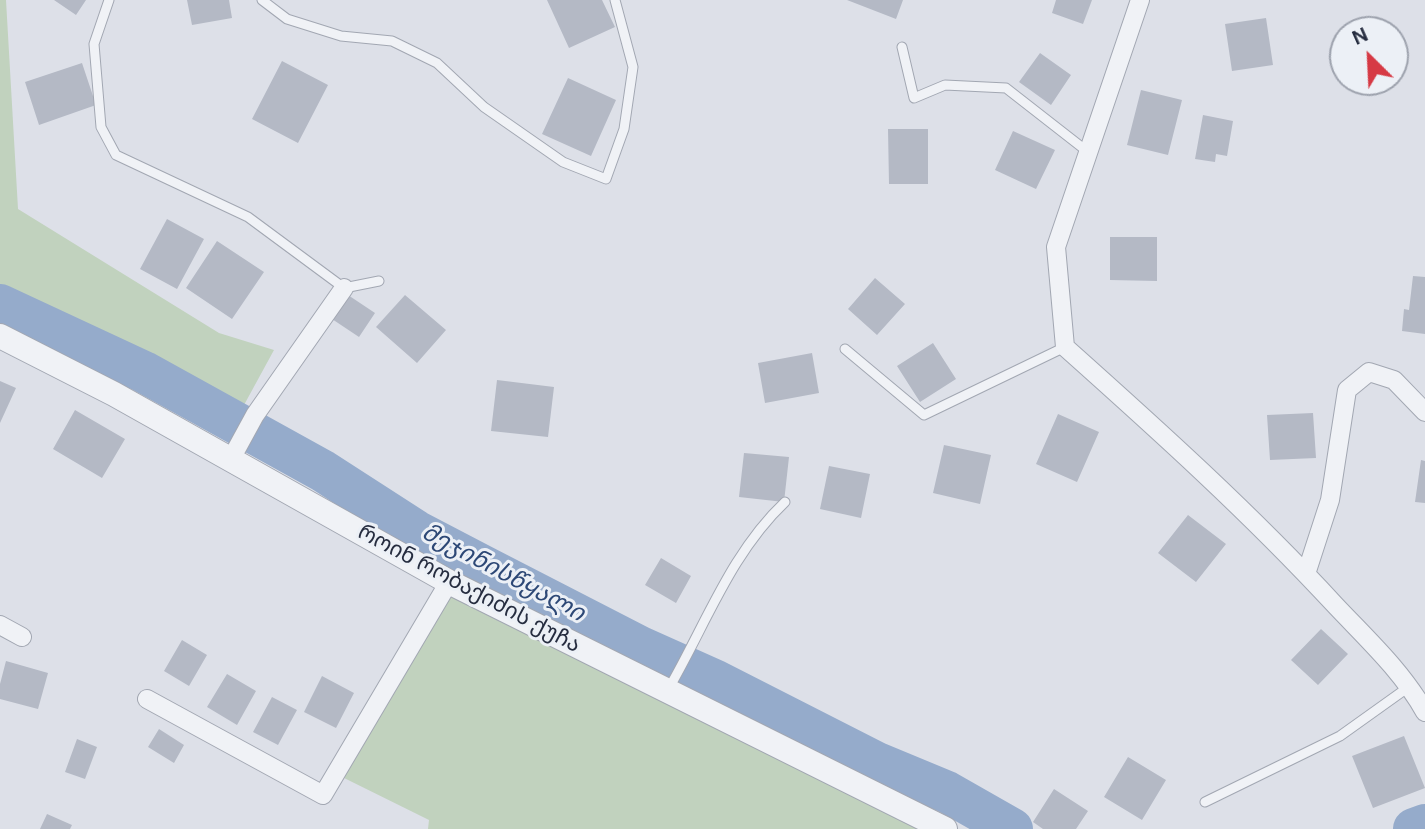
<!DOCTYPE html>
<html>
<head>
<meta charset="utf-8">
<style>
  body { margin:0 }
  #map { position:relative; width:1425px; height:829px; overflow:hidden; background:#dde0e8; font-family:Karla,sans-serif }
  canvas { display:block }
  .north { position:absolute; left:1329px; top:16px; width:80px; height:80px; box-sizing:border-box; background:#ecf0f6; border:2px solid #9da2ad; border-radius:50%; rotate:336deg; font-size:22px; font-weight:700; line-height:32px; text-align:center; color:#262d40 }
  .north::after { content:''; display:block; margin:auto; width:28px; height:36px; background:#d63944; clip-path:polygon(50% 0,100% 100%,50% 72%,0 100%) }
</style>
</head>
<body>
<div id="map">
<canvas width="1425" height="829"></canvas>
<div class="north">N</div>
</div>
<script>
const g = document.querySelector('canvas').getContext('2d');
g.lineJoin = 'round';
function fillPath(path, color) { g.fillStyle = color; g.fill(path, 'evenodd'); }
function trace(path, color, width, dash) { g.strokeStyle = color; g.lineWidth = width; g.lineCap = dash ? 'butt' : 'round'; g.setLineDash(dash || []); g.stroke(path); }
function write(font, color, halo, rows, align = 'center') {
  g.font = font + ' Karla,"Noto Sans Georgian",sans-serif'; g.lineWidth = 6; g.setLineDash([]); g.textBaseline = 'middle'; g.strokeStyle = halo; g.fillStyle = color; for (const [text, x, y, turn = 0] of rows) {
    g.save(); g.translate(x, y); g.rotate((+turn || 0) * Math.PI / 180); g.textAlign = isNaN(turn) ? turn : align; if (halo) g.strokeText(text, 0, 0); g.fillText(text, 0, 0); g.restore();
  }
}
const green = new Path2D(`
  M0,0H6L18,209L219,333L274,350L238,416L0,293Z
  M449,582L945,829H428L429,820L336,774Z`);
const river = new Path2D(`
  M0,305L144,372L323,471L416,531L483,566L640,647L716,681L877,763L947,792L1012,829
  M1414,829L1425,825`);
const building = new Path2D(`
  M54,0H86L76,15Z
  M187,0H229L232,18L192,25Z
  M547,0H602L615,27L569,48Z
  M847,0H903L896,19Z
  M1056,0H1092L1083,24L1052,13Z
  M1266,18L1273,65L1232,71L1225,24Z
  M1040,53L1071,75L1051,105L1019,82Z
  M282,61L328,85L298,143L252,119Z
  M82,63L96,105L39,125L25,82Z
  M568,78L616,100L591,156L542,134Z
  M1141,90L1182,100L1168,155L1127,145Z
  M1203,115L1233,121L1227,156L1216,154L1215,162L1195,159Z
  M888,129H928V184H889Z
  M1013,131L1055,150L1036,189L995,170Z
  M167,219L204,239L177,289L140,269Z
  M1110,237H1157V281L1110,280Z
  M217,241L264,272L232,319L186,288Z
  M1413,276L1425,277V334L1402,331L1404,309L1409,310Z
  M875,278L905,304L877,335L848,309Z
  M348,295L375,313L359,337L332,319Z
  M405,295L446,330L417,363L376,327Z
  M933,343L956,379L920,402L897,366Z
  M812,353L819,393L765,403L758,363Z
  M497,380L554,387L548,437L491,431Z
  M0,381L16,388L0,423Z
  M75,410L125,439L102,478L53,449Z
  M1313,413L1316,458L1270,460L1267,415Z
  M1058,414L1099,432L1077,482L1036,464Z
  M944,445L991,455L980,504L933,493Z
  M744,453L789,457L784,502L739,497Z
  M1421,460L1425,461V503L1415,502Z
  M829,466L870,474L861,518L820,509Z
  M1188,515L1226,544L1196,582L1158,553Z
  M661,558L691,576L676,603L645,585Z
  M1321,629L1348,654L1318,685L1291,660Z
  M182,640L207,655L189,686L164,671Z
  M6,661L48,673L38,709L0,699V684Z
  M227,674L256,691L237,725L207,707Z
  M322,676L354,693L336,728L304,712Z
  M272,697L297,710L278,745L253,732Z
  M159,729L184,745L174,763L148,747Z
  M1404,736L1425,788L1373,808L1352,756Z
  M77,739L97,747L85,779L65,772Z
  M1128,757L1166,780L1142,820L1104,797Z
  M1054,789L1088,811L1076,829H1043L1033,822Z
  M47,814L72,825L70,829H40Z`);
const service = new Path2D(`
  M109,0L94,44L101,127L116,155L248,217L344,288L379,281
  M262,0L287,19L341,36L392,41L437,63L484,107L563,162L606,179L624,129L633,67L615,0
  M902,47L914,98L945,85L1006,88L1088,152
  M845,349L924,415L1065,347
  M669,688C706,624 731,553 785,502
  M1205,802L1340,736L1410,686`);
const minor = new Path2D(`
  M1140,0L1056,247L1065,347C1158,430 1250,513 1335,605C1367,639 1402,671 1425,712
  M231,459L255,415L344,288
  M1306,574L1330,500L1347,390L1369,372L1394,380L1425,412
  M0,625L22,637
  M147,699L323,795L449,582`);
const tertiary = new Path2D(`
  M0,336L114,394L449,582L945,829`);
const streetNames = [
  ["როინ რობაქიძის ქუჩა",469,589,28]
];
const waterNames = [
  ["მეჯინისწყალი",503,573,28]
];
fillPath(green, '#c1d2be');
trace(river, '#95abcb', 42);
fillPath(building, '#b4b9c5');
trace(service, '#a2a7b2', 11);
trace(minor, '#a2a7b2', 20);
trace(tertiary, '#a2a7b2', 26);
trace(service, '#f0f2f6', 9);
trace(minor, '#f0f2f6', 18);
trace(tertiary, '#f0f2f6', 24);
write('22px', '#262d40', '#ecf0f6', streetNames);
write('italic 24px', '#2d4876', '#ecf0f6', waterNames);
</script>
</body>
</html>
